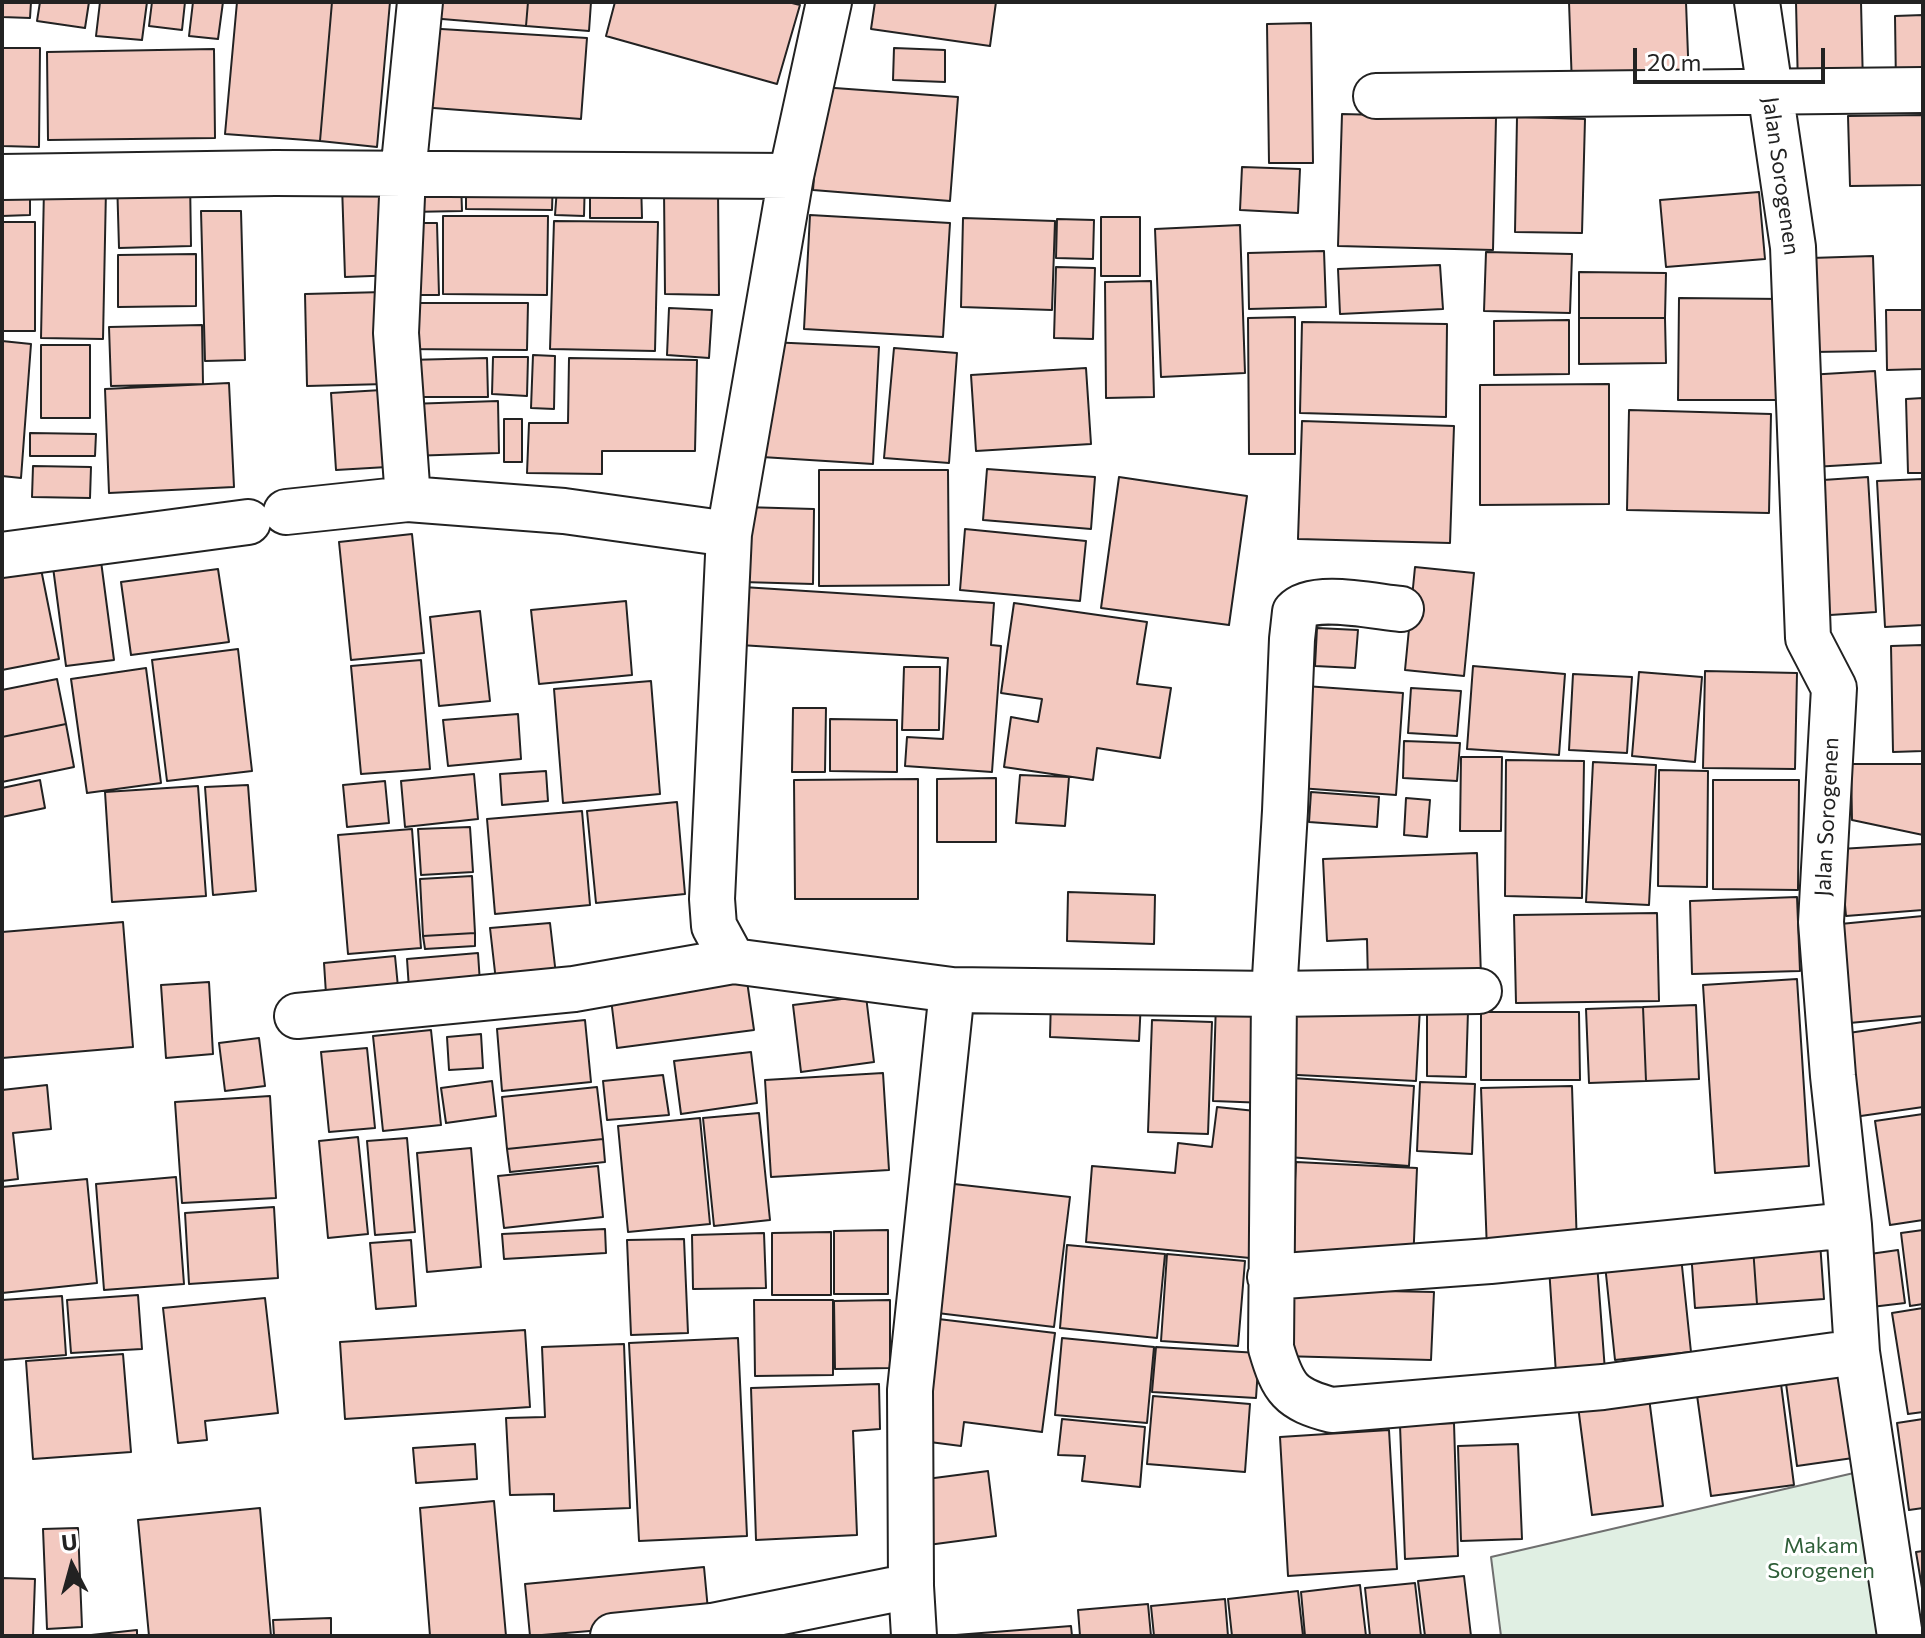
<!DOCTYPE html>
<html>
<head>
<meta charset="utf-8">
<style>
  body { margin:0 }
  #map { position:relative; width:1925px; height:1638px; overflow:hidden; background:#fff; font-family:Commissioner,sans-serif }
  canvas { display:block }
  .frame { position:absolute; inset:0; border:4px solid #222; pointer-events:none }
  .north { position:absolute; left:32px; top:1526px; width:80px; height:80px; -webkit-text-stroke:6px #fff; paint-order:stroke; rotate:354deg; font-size:22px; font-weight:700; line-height:32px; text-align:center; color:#222 }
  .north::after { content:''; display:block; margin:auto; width:28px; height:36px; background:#222; clip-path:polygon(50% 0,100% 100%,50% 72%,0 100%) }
  .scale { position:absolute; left:1633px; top:48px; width:192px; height:36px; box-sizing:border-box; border:4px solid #222; border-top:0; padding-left:10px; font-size:24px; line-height:28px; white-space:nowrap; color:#222; -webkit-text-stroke:6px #fff; paint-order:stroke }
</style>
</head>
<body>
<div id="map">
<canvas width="1925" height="1638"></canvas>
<div class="frame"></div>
<div class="north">U</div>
<div class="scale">20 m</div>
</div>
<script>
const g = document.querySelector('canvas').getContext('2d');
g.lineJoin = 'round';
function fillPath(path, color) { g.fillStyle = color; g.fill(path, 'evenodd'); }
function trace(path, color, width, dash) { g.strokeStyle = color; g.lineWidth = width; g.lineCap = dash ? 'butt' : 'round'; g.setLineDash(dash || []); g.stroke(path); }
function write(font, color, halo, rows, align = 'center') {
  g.font = font + ' Commissioner,sans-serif'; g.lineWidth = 6; g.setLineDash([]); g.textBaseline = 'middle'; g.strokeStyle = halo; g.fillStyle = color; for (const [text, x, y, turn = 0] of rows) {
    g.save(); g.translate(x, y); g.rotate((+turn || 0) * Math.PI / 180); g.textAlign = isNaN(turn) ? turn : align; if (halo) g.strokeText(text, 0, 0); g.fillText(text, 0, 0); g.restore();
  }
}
const green = new Path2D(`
  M1884,1466L1911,1636H1501L1491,1557Z`);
const building = new Path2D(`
  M2,2H31L30,18L2,17Z
  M40,2H89L85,28L37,21Z
  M100,2H147L142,40L96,36Z
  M152,2H185L182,30L149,26Z
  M193,2H223L218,39L189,36Z
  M237,2H332L320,141L225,134Z
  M332,2H390L377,147L320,141Z
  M431,2H528L526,26L430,18Z
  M528,2H591L589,31L526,26Z
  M615,2H788L800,5L777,84L606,36Z
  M875,2H996L990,46L871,29Z
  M1569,2H1686L1689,82L1572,86Z
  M1796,2H1861L1863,86L1798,88Z
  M1923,15V86L1896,87L1895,16Z
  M1311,23L1313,163H1269L1267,24Z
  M425,28L587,38L581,119L420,107Z
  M2,48H40L39,147L2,146Z
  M894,48L945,50V82L893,80Z
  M214,49L215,138L48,140L47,52Z
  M821,87L958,97L950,201L813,190Z
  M1342,114L1496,118L1493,250L1338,246Z
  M1923,115V185L1850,186L1848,116Z
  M1517,117L1585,119L1582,233L1515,232Z
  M1242,167L1300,169L1298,213L1240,210Z
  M558,175L585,177L584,216L555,215Z
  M466,176L553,177L552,210L466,209Z
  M190,178L191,246L119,248L117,179Z
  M461,181L462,211L409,212L408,183Z
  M590,181H641L642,218H590Z
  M395,183L398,275L345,277L342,185Z
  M44,188L106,189L103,339L41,338Z
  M30,189V215L2,216V190Z
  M664,190L718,191L719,295L665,294Z
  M1759,192L1765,259L1666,267L1660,200Z
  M201,211H241L245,360L205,361Z
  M810,215L950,223L943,337L804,329Z
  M443,216H548L547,295L443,294Z
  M1101,217H1140V276H1101Z
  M963,218L1055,221L1052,310L961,307Z
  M1057,219L1094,220L1093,259L1056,258Z
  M554,221L658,222L655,351L550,349Z
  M2,222H35V331H2Z
  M408,223H437L439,295H408Z
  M1240,225L1245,373L1161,377L1155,229Z
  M1324,251L1326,307L1249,309L1248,253Z
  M1486,252L1572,254L1570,313L1484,311Z
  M196,254V306L118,307V255Z
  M1873,256L1876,351L1813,352L1811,258Z
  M1440,265L1443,309L1340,314L1338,269Z
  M1056,267L1095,268L1093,339L1054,338Z
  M1579,272L1666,273L1665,318H1579Z
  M1151,281L1154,397L1106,398L1105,282Z
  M384,292L386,384L307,386L305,294Z
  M1679,298L1784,299V400H1678Z
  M401,303H528L527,350L401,349Z
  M669,308L712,310L709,358L667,355Z
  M1886,310H1923V369L1887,370Z
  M1295,317V454H1249L1248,318Z
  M1579,318H1665L1666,363L1579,364Z
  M1569,320V374L1494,375V321Z
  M1302,322L1447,324L1446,417L1300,413Z
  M202,325L203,384L111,386L109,327Z
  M2,341L31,344L21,478L2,476Z
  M769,342L879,347L873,464L762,457Z
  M41,345H90V418H41Z
  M894,348L957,353L949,463L884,458Z
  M533,355L555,356L554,409L531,408Z
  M493,357H528L527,396L492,394Z
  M487,358L488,397H409L408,360Z
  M569,358L697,360L695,451H602V474L527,473L529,423H568Z
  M1086,368L1091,444L976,451L971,375Z
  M1875,371L1881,463L1813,467L1807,375Z
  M229,383L234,487L109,493L105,389Z
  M1609,384V504L1480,505V385Z
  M399,389L404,466L336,470L331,393Z
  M1923,398V473H1908L1906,399Z
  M498,401L499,453L410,456L409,404Z
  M1629,410L1771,414L1769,513L1627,510Z
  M504,419H522V462H504Z
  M1302,421L1454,426L1450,543L1298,539Z
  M30,433L96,434L95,456H30Z
  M33,466L91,467L90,498L32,497Z
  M987,469L1095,477L1091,529L983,520Z
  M819,470H948L949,585L819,586Z
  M1119,477L1247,496L1229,625L1101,608Z
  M1868,477L1876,612L1815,616L1808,481Z
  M1923,479V625L1885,627L1877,481Z
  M743,507L814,509L813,584L742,582Z
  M965,529L1086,541L1080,601L960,590Z
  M412,534L424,653L351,660L339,542Z
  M99,546L114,660L66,666L51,552Z
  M40,564L59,659L2,670V571Z
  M1415,567L1474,573L1464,676L1405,670Z
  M218,569L229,642L131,655L121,582Z
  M743,587L994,603L991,645L1001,646L992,772L905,766L907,737L943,739L948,658L740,645Z
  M626,601L632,675L539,684L531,610Z
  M1014,603L1147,622L1137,684L1171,688L1160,758L1097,748L1093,780L1004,767L1011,717L1038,722L1042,699L1001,693Z
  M480,611L490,701L439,706L430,617Z
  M1317,628L1358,630L1355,668L1315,666Z
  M1923,645V751L1893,752L1891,646Z
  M238,649L252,771L167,781L152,660Z
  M421,660L430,769L361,774L351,666Z
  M1473,666L1565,674L1559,755L1467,749Z
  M904,667H940L939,730H902Z
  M146,668L161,783L87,793L71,679Z
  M1705,671L1797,673L1795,769L1703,768Z
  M1639,672L1702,677L1695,762L1632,756Z
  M1573,674L1632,677L1627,753L1569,750Z
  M57,679L66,724L2,737V690Z
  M651,681L660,794L563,803L554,689Z
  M1305,686L1403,693L1396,795L1299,788Z
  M1411,688L1461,691L1457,736L1408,733Z
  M793,708H826L825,772H792Z
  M518,714L521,759L448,766L443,720Z
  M830,719L897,720V772L830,771Z
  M66,724L74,767L2,782V737Z
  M1404,741L1460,743L1457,781L1403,778Z
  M1461,757H1502L1501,831H1460Z
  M1506,760L1584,761L1582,898L1505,896Z
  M1593,762L1656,765L1649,905L1586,902Z
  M1851,764H1923V835L1852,820Z
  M1659,770L1708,771L1707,887L1658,886Z
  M546,771L548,801L502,805L500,774Z
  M474,774L478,819L405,827L401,781Z
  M1020,775L1069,777L1065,826L1016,823Z
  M996,778V842H937V779Z
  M918,779V899H795L794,780Z
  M40,780L45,808L2,817V788Z
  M1713,780H1799L1798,890L1713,889Z
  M385,781L389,823L347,827L343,785Z
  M248,785L256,891L213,895L205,787Z
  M198,786L206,896L112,902L105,792Z
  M1311,792L1379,797L1377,827L1309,822Z
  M1406,798L1430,800L1427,837L1404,835Z
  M677,802L685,894L596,903L587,811Z
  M582,811L590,905L495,914L487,819Z
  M470,827L473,872L421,875L418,829Z
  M412,829L421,948L348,954L338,835Z
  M1923,844V910L1846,916L1840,849Z
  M1477,853L1481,977L1368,982L1367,939L1327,941L1323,859Z
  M472,876L475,933L423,936L420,879Z
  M1068,892L1155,895L1154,944L1067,941Z
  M1797,897L1800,971L1692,974L1690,901Z
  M1657,913L1659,1001L1516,1003L1514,915Z
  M1923,916V1016L1839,1024L1830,925Z
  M123,922L133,1047L2,1058V932Z
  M550,923L556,975L496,981L490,928Z
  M475,933V946L425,949L423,936Z
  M478,953L480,983L409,989L407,959Z
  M395,956L398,987L326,994L324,963Z
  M1797,979L1809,1166L1715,1173L1703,985Z
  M747,981L754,1030L617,1048L611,999Z
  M209,982L213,1054L166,1058L161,985Z
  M866,996L874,1062L801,1072L793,1005Z
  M1051,998L1141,1001L1139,1041L1050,1037Z
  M1216,1002L1271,1004L1267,1103L1213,1101Z
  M1281,1002L1420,1008L1416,1081L1278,1074Z
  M1696,1005L1699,1079L1646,1081L1643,1007Z
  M1643,1007L1646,1081L1589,1083L1586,1009Z
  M1427,1011H1468L1466,1077L1427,1076Z
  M1481,1012H1579L1580,1080H1481Z
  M585,1020L591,1082L502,1091L497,1029Z
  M1152,1020L1212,1022L1208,1134L1148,1132Z
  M1923,1022V1107L1847,1118L1835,1035Z
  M431,1030L441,1125L383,1131L373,1036Z
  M481,1034L483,1068L449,1070L447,1037Z
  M259,1038L265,1086L225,1091L219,1043Z
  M367,1048L375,1128L329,1132L321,1052Z
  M751,1052L757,1103L681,1114L674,1061Z
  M883,1073L889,1170L771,1177L765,1080Z
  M663,1075L669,1115L607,1120L603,1081Z
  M1292,1078L1414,1086L1409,1166L1288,1157Z
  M492,1081L496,1116L446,1123L441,1088Z
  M1420,1082L1475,1084L1472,1154L1417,1151Z
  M47,1085L51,1129L13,1133L18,1179L2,1181V1090Z
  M1572,1086L1577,1248L1487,1251L1481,1088Z
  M597,1087L603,1139L507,1149L502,1097Z
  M270,1096L276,1198L182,1203L175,1102Z
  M1217,1107L1265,1112L1250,1258L1086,1242L1092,1166L1175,1173L1178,1143L1212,1147Z
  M759,1113L770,1220L714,1226L703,1118Z
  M1923,1114V1220L1890,1225L1875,1121Z
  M700,1118L710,1224L628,1232L618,1126Z
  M358,1137L368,1234L328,1238L319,1141Z
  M407,1138L415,1232L375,1235L367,1141Z
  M603,1139L605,1162L510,1172L507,1149Z
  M471,1148L481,1267L427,1272L417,1153Z
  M1296,1162L1417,1168L1413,1264L1291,1257Z
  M598,1166L603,1217L504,1228L498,1176Z
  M176,1177L184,1284L104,1290L96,1184Z
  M87,1179L97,1283L2,1293V1187Z
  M945,1183L1070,1197L1054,1327L929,1312Z
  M274,1207L278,1278L189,1284L185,1213Z
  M605,1229L606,1253L504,1259L502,1234Z
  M888,1230V1294H834V1231Z
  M1923,1230V1304L1910,1306L1901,1233Z
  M831,1232V1295H772V1233Z
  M764,1233L766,1288L693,1289L692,1235Z
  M684,1239L688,1333L631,1335L627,1240Z
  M411,1240L416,1306L376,1309L370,1243Z
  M1820,1242L1824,1299L1757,1304L1753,1247Z
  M1067,1245L1165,1254L1157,1338L1060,1328Z
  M1680,1247L1691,1352L1615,1360L1604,1255Z
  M1753,1247L1757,1304L1695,1308L1691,1251Z
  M1898,1250L1905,1303L1863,1308L1856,1256Z
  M1167,1254L1245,1261L1238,1346L1161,1341Z
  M1597,1263L1605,1371L1556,1374L1549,1267Z
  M1283,1289L1434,1292L1431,1360L1281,1356Z
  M138,1295L142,1349L71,1353L67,1300Z
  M62,1296L66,1355L2,1360V1300Z
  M265,1298L278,1413L205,1421L207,1440L178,1443L163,1308Z
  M754,1300H833V1375L755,1376Z
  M890,1300V1368L835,1369L834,1301Z
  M1923,1308V1412L1908,1414L1892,1313Z
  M930,1318L1055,1333L1042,1432L964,1422L961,1446L914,1440Z
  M525,1330L530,1407L345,1419L340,1342Z
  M738,1338L747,1536L639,1541L629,1343Z
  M1062,1338L1154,1347L1147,1423L1055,1415Z
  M624,1344L630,1508L554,1511V1494L510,1495L506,1418L545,1417L542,1347Z
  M1156,1347L1259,1353L1256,1398L1152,1392Z
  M123,1354L131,1452L33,1459L26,1361Z
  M1842,1368L1853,1458L1797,1466L1785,1376Z
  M1780,1376L1794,1485L1711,1496L1696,1388Z
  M879,1384L880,1429L853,1431L857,1535L756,1540L751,1388Z
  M1153,1396L1250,1404L1245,1472L1147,1464Z
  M1649,1398L1663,1506L1592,1515L1578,1406Z
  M1062,1419L1145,1427L1140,1487L1082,1481L1085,1456L1058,1455Z
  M1923,1419V1508L1909,1510L1897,1423Z
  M1454,1423L1458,1556L1405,1559L1400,1425Z
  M1389,1430L1397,1569L1288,1576L1280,1437Z
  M475,1444L477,1479L416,1483L413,1448Z
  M1518,1444L1522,1539L1461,1541L1458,1446Z
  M988,1471L996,1536L928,1545L919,1480Z
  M494,1501L506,1636H430L420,1508Z
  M260,1508L271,1636H149L138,1520Z
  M78,1528L82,1627L47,1629L43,1529Z
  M1923,1551V1594L1916,1552Z
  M704,1567L709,1621L530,1636L525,1584Z
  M1464,1576L1471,1636H1425L1418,1581Z
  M2,1578L35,1579L33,1636H2Z
  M1415,1583L1421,1636H1370L1365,1588Z
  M1360,1585L1366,1636H1305L1301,1592Z
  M1298,1591L1303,1636H1232L1228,1599Z
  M1225,1599L1228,1636H1154L1151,1606Z
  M1148,1604L1151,1636H1080L1078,1610Z
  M331,1618V1636H274L273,1620Z
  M1071,1626L1072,1636H943Z
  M137,1630V1636H82Z`);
const minor = new Path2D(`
  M829,2L791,176L729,534L712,899L714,926L733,961L952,990L910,1390L911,1586L914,1636
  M1757,2L1793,247L1808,638L1834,688L1821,922L1833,1076L1849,1225L1857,1352L1900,1636
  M1376,96L1923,90
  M2,177L275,173L791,176
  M408,499L396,333L403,174L420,2
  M286,512L408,499L564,511L729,534
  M2,555L248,522
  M952,990L1274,994L1285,811L1292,639L1295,612C1313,592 1376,607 1401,609
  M1479,991L1274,994L1271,1348C1283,1389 1290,1399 1332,1410L1603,1387L1857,1352
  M297,1016L574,989L733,961
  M1270,1277L1490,1261L1849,1225
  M613,1636L712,1626L911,1586`);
const streetNames = [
  ["Jalan Sorogenen",1781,176,82],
  ["Jalan Sorogenen",1827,817,-87]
];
const parkNames = [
  ["Makam",1821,1546],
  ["Sorogenen",1821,1571]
];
fillPath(green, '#e0efe3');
trace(green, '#6f6f6f', 2);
fillPath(building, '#f3c9c0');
trace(building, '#222', 2);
trace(minor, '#222', 48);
trace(minor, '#fff', 44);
write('22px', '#222', '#fff', streetNames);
write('22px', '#2f5e38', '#fff', parkNames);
</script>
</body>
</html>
